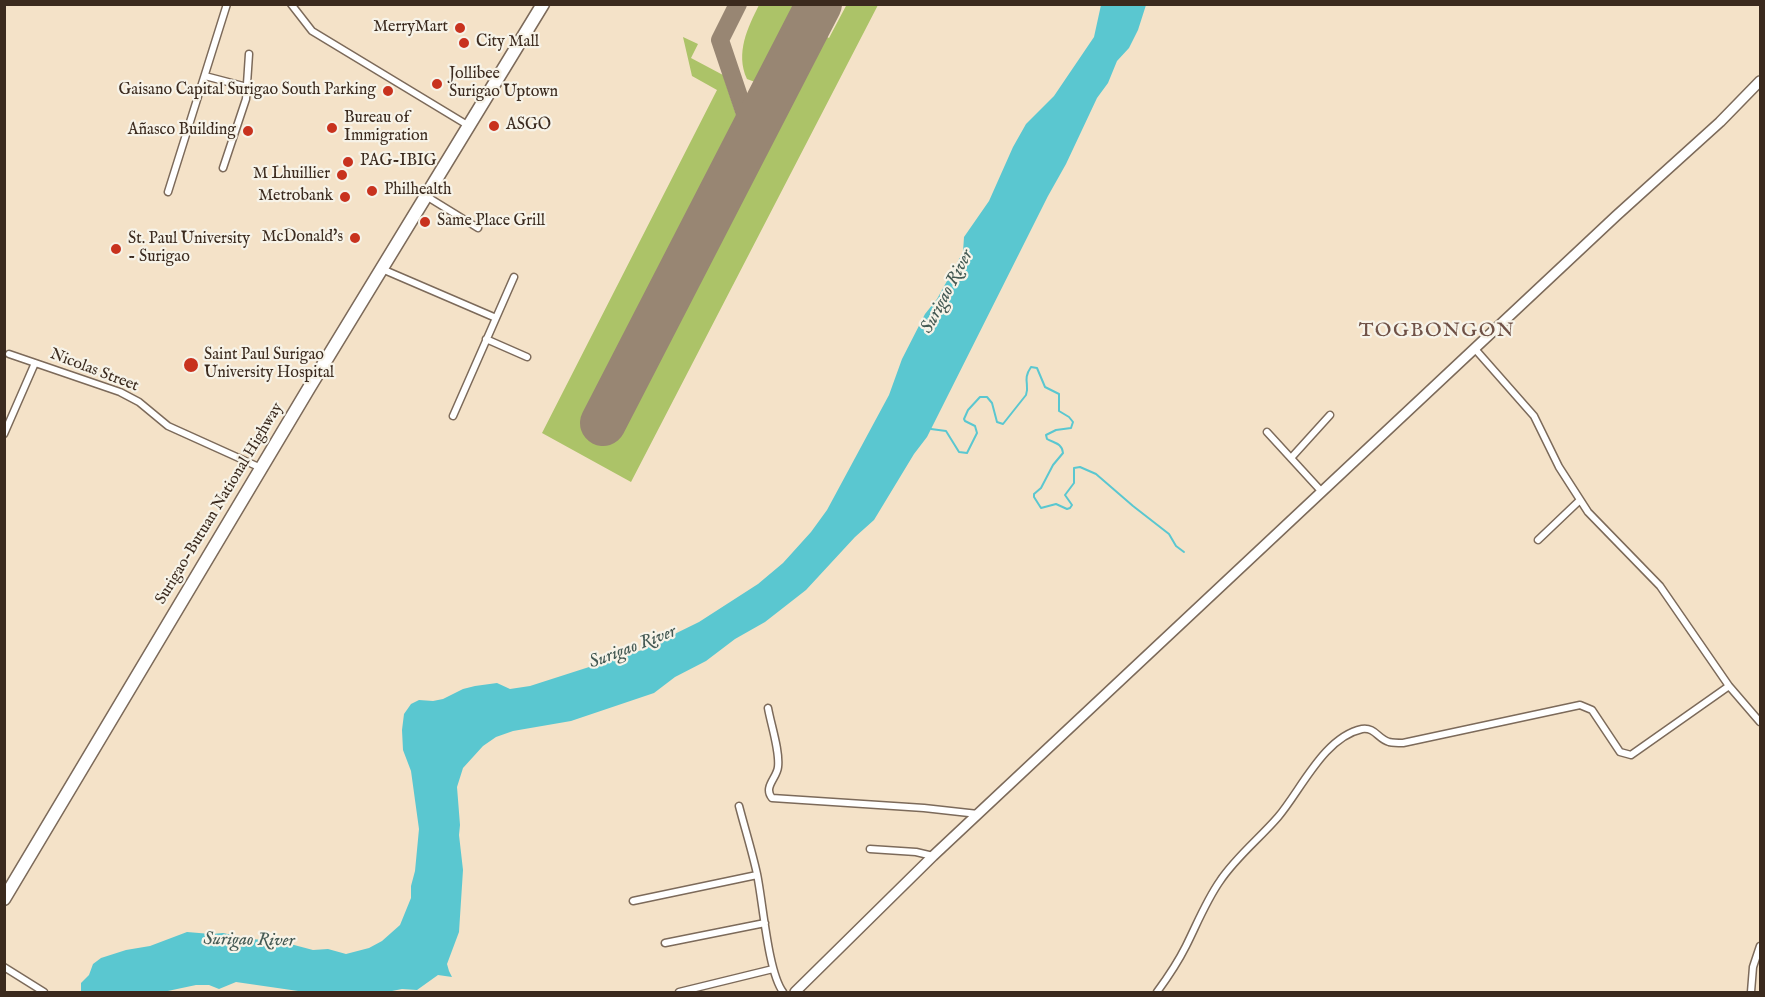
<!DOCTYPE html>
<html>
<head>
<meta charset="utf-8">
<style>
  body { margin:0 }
  #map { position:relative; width:1765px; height:997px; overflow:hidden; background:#f4e2c8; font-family:"IM FELL English",serif }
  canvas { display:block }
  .frame { position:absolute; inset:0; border:6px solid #3b2a1e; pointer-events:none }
</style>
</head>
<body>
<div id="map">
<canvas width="1765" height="997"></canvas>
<div class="frame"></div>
</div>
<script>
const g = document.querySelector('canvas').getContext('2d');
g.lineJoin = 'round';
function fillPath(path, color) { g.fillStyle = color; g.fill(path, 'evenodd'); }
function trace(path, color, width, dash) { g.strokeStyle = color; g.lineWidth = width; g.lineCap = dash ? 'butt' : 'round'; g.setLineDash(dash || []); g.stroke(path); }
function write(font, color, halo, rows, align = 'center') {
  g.font = font + ' "IM FELL English",serif'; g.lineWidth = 4.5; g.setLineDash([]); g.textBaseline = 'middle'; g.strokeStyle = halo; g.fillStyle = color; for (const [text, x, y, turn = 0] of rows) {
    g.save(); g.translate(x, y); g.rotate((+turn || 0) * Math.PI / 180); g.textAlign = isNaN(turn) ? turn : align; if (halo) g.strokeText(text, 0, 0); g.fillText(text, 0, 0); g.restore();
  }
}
const green = new Path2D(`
  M847,4L878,5L631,482L542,433L717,90L692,76L683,37L698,44L691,58L723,75L739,124L588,414L620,431L825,36L829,38Z
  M759,5H794L788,16L792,19L761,79L755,82L747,79C735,53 748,27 759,5Z`);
const water = new Path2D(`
  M1101,5H1146L1138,30L1129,48L1117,61L1108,83L1097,98L1066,164L1048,196L927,437L914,454L874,520L855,537L806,590L765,622L735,639L706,661L675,677L654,693L571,721L513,731L496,737L483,746L463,768L457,787L460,825L459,835L463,870L459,932L447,964L449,971L452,977L438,975L417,990L402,989L387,992H305L236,982L219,989L209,985H196L163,992H81V983L89,975L93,964L101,958L126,950L150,946L187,932L211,934L223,933L250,939L279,941L313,950L328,949L346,954L369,948L382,941L400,925L411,898V886L415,871L419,829L411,771L403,750L402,730L404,714L411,704L419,700L433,701L443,699L463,689L475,686L497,683L510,689L530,686L642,650L699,622L758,584L783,563L811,532L827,510L889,395L902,359L925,314L937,299L963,252L964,237L989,201L1013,147L1026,124L1054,96L1094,37Z`);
const stream = new Path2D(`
  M931,429L946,431L959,452L967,453L977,433L975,426L965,421L964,419L968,410L980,397H987L992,403L997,422L1003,424L1026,395C1030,384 1022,380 1031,367L1037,368L1045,387L1059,394V411L1069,417L1073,422L1071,428L1056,430L1046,435L1047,439C1054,443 1062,443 1063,453L1053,465L1041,488L1034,494V497L1041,508L1056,504L1067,509L1070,508L1072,505L1065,495L1074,483V468L1080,467L1096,474L1133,506L1169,534L1176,546L1184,552`);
const taxiway = new Path2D(`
  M738,4L720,40L752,135`);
const runway = new Path2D(`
  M603,423L819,4`);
const street = new Path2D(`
  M291,4L312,31L469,126
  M205,76L247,87
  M223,168L246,99L249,54
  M168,192L227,4
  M426,196L478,228
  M382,269L496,318
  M486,339L527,357
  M1475,349L1534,416L1559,467L1588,512L1660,586L1729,686L1760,722
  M9,354L120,392L139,402L168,426L261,468
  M453,416L514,277
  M1267,432L1322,492
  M4,434L35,363
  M1291,458L1330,415
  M1538,540L1580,500
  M768,708C771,725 780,751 778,767C777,778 763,787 772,798L924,808L978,814
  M739,806C745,829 752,851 757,874C763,903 768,972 783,992
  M870,849L916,852L933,856
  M633,901L757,875
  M665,943L765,923
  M4,967L44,992
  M679,992L773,969
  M1157,992C1168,977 1178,962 1186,946C1197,924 1206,901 1220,881C1236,857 1259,839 1278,817C1301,790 1324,737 1362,729C1375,727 1378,739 1389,742C1394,743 1399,743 1403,743L1580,705L1592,710L1620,752L1631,755L1729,686
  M1751,992L1753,967L1760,946`);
const secondary = new Path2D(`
  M795,992L933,856L1616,216L1720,122L1760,81`);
const highway = new Path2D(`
  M4,899L309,388L543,4`);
const markers = [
  [460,28,6,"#c8321e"],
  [464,43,6,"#c8321e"],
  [437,84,6,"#c8321e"],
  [388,91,6,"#c8321e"],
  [494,126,6,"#c8321e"],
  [332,128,6,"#c8321e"],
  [248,131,6,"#c8321e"],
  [348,162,6,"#c8321e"],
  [342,175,6,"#c8321e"],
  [372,191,6,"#c8321e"],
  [345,197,6,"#c8321e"],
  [425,222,6,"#c8321e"],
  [355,238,6,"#c8321e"],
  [116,249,6,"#c8321e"],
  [191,365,8,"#c8321e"]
];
const poiNames = [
  ["MerryMart",448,28,"right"],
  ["City Mall",476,43],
  ["Jollibee",449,75],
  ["Surigao Uptown",449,93],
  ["Gaisano Capital Surigao South Parking",376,91,"right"],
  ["Bureau of",344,119],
  ["Immigration",344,137],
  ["ASGO",506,126],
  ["Añasco Building",236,131,"right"],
  ["PAG-IBIG",360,162],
  ["M Lhuillier",330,175,"right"],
  ["Philhealth",384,191],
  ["Metrobank",333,197,"right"],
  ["Same Place Grill",437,222],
  ["McDonald's",343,238,"right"],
  ["St. Paul University",128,240],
  ["- Surigao",128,258],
  ["Saint Paul Surigao",204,356],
  ["University Hospital",204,374]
];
const streetNames = [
  ["Nicolas Street",94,371,21],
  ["Surigao-Butuan National Highway",220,504,-59]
];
const waterNames = [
  ["Surigao River",948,292,-62],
  ["Surigao River",633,648,-21],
  ["Surigao River",249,941,1]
];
const quarterNames = [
  ["TOGBONGON",1437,332]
];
fillPath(green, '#acc368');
fillPath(water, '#5ac7d0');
trace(stream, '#5ac7d0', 2);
trace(taxiway, '#988673', 18);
trace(runway, '#988673', 46);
trace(street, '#7c6a5a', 9);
trace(secondary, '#7c6a5a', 12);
trace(highway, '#7c6a5a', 15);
trace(street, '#fff', 6);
trace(secondary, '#fff', 9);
trace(highway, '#fff', 12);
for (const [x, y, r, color] of markers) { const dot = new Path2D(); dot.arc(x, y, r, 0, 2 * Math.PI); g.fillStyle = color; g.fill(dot); trace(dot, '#f7f3e8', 2); }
write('16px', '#3b2a1e', '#f7f3e8', poiNames, 'left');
write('16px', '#3b2a1e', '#f7f3e8', streetNames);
write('italic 18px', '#445953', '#f7f3e8', waterNames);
g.letterSpacing = '1.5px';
write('20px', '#6f5146', '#f7f3e8', quarterNames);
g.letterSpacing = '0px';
</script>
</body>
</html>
